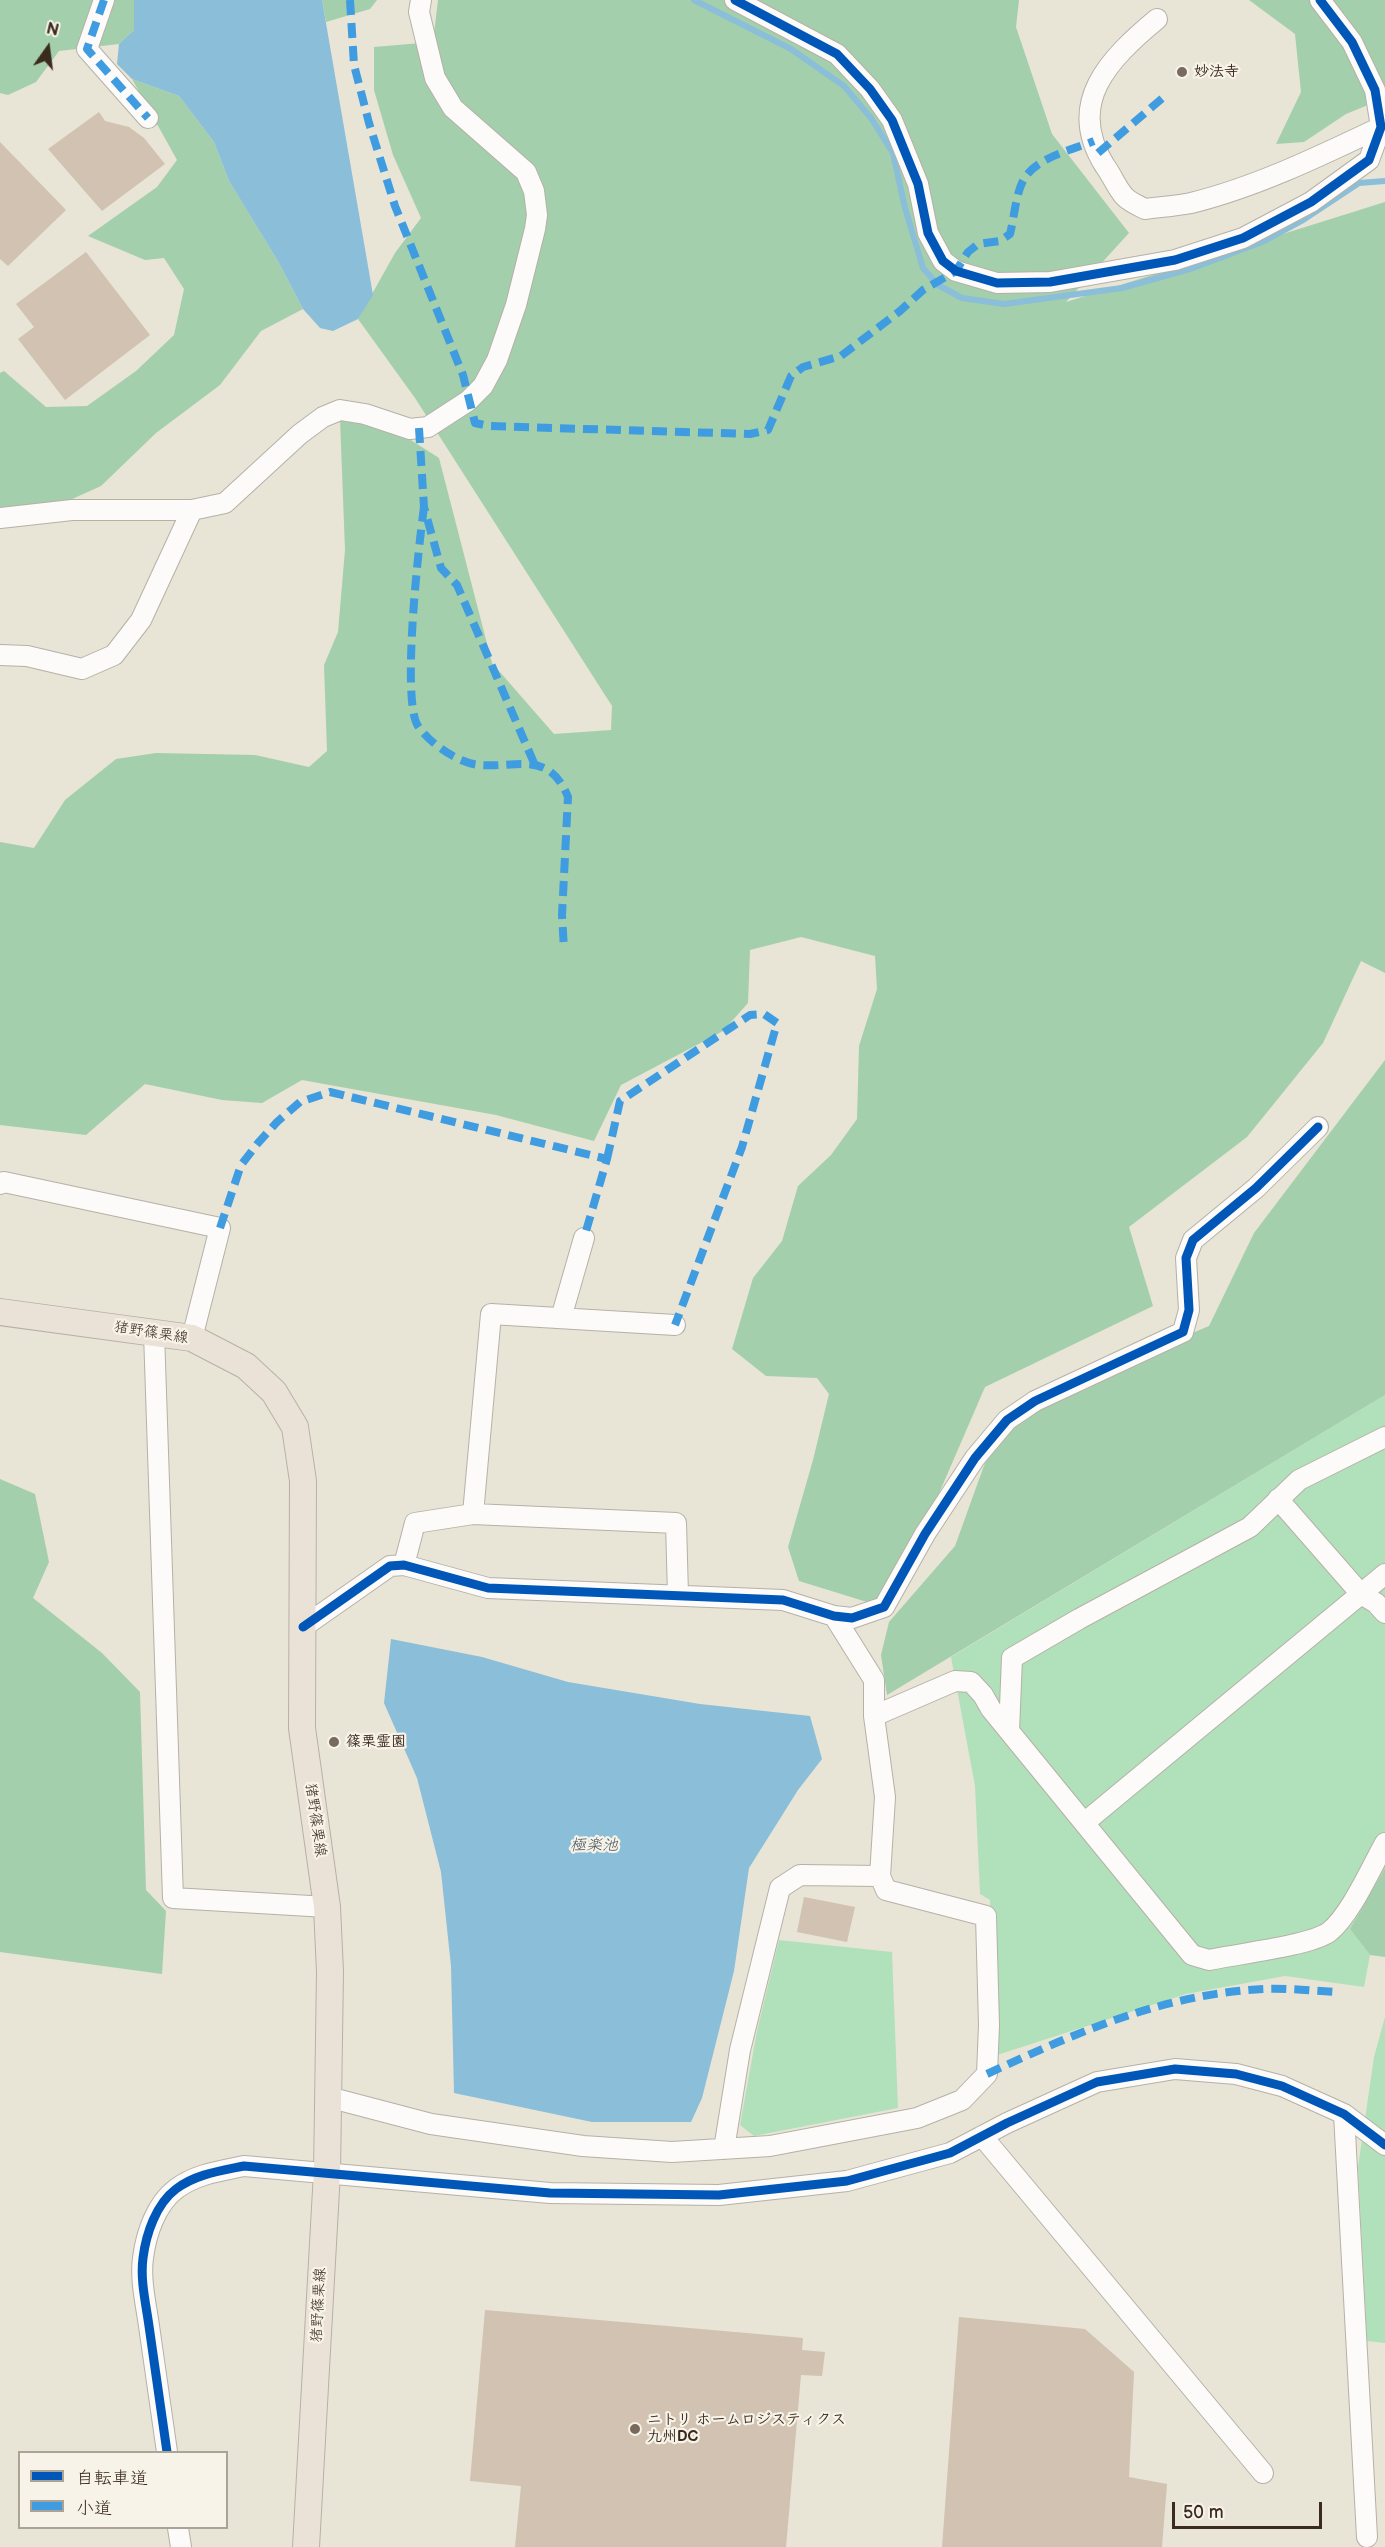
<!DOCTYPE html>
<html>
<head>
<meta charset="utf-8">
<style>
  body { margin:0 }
  #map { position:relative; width:1385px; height:2547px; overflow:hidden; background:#e8e4d6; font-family:"Balsamiq Sans","Klee One",sans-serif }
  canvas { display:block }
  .legend { position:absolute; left:18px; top:2451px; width:210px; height:78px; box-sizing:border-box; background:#f7f3e8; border:2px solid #aca397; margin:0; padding:8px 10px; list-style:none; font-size:18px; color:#3b2a1e }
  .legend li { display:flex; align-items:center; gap:12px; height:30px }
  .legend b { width:30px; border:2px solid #aca397 }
  .north { position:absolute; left:18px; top:18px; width:60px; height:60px; -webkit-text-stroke:4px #f7f3e8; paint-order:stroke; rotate:14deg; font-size:16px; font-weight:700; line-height:24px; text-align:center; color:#3b2a1e }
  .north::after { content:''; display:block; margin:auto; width:21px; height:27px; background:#3b2a1e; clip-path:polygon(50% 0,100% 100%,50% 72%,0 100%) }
  .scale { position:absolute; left:1172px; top:2502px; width:150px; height:27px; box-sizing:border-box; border:3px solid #3b2a1e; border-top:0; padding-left:8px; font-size:18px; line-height:21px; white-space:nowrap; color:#3b2a1e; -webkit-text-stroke:4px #f7f3e8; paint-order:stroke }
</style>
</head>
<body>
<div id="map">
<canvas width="1385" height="2547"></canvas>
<ul class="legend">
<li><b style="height:8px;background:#0057b8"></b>自転車道</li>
<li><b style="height:8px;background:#3f9ce0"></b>小道</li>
</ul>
<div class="north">N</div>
<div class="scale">50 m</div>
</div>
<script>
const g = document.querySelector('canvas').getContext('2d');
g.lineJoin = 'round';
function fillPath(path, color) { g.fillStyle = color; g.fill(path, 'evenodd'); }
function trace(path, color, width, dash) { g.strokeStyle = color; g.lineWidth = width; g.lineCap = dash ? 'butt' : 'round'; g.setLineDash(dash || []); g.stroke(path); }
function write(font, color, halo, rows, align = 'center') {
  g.font = font + ' "Balsamiq Sans","Klee One",sans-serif'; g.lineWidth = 4.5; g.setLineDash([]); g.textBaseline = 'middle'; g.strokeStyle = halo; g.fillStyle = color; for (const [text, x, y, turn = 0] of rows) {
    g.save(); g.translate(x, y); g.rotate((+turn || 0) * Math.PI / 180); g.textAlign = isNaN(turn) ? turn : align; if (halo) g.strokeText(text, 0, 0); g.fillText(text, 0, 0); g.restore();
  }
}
const green = new Path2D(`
  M1385,1395V1868L1350,1929L1370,1955L1364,1987L1285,1976L1186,1994L994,2056L990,1900L980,1894L975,1786L951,1657Z
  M779,1940L892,1952L898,2108L754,2136L740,2125L757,2031Z
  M1385,2017V2343L1367,2341L1358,2167L1374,2057Z`);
const forest = new Path2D(`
  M0,0H134V30L119,44L59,51L36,82L8,95L0,93Z
  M322,0H377L370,9L326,22Z
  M438,0H1019L1016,27L1052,134L1129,233L1066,302L1385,202V973L1361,961L1323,1043L1247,1137L1129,1227L1153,1306L985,1387L895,1595L880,1606L799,1581L788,1547L813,1460L829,1394L817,1378L766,1376L732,1349L753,1278L782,1241L798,1186L831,1155L857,1119L859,1046L877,989L875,956L801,937L750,950L748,1003L723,1031L621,1085L594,1141L496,1115L302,1080L262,1103L222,1100L145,1084L86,1135L0,1125V842L34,848L65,800L116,759L156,753L255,755L309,767L327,751L324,665L338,632L345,550L340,419L392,428L439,458L492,663L554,734L611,730L612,706L415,398L358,319L395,253L421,218L393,155L374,90V47L433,42Z
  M1249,0H1385V98L1346,114L1304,142L1276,144L1301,92L1295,34Z
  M132,79L179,96L214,142L229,181L279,263L303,309L261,331L220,385L156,433L101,486L61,504L0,509V373L4,371L46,407L87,406L136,371L174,335L184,289L164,258L145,260L88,236L157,187L177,160Z
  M1385,1060V1395L887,1695L881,1655L889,1622L955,1546L1003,1413L1209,1326L1254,1233Z
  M0,1479L35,1494L49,1562L33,1598L102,1653L140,1692L146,1890L166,1911L162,1974L0,1952Z
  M1385,1868V1957L1370,1955L1350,1929Z`);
const water = new Path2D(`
  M134,0H322L373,295L358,319L333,331L320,328L303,309L279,263L229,181L214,142L179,96L132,79L117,64L119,44L134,30Z
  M391,1639L482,1657L568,1682L700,1704L810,1716L822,1759L798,1790L749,1868L734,1971L702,2098L691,2122H592L454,2093L451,1966L441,1872L417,1778L384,1703Z`);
const stream = new Path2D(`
  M694,0L791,49L844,86L871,118L893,153L905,208L923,268L938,285L962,298L1004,304L1122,288L1193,268L1262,242L1303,220L1359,183L1385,181`);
const building = new Path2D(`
  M99,112L105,121L129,127L144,138L165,164L102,211L48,149Z
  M0,142L66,210L8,266L0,259Z
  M86,252L150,335L65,400L18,339L34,327L16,304Z
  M804,1897L855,1907L847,1942L797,1932Z
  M485,2310L803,2338L802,2350L825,2352L822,2376L801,2375L786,2547H515L521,2486L470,2481Z
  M959,2317L1085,2329L1134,2372L1129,2477L1167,2484L1162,2547H942Z`);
const minor = new Path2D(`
  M104,0L87,49L148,118
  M735,0L837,54L870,89L892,120L918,184L928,233L943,261L956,271L997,283L1050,282L1175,260L1243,238L1311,202L1369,160L1381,127L1375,90L1352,42L1320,0
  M1157,19C1109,59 1065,103 1105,166C1112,175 1117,189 1125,197C1130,202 1139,206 1145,209C1160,207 1176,206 1191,203C1256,187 1320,156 1381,127
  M0,518L72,510H192L225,503L300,434L323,417L340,410L365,414L410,429L428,427L468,401L483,386L497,360L516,305L535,229L537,215L534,191L526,172L453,108L435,78L419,12L421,0
  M0,655L27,656L82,669L114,655L141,620L192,510
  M0,1184L4,1182L220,1228L192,1338
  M561,1318L584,1238
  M154,1333L173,1898L327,1907
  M1278,1499L1361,1594L1376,1603L1385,1613
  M473,1514L491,1314L675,1325
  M404,1565L415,1523L473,1514L676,1523L678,1595
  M303,1627L390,1566L404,1565L488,1588L783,1600L834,1616L852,1618L884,1607L925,1534L975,1458L1007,1420L1035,1401L1183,1332L1189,1310L1186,1258L1193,1240L1256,1188L1318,1127
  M874,1716L955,1681L971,1682L983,1695L991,1709L1192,1955L1209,1960C1236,1954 1309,1946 1329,1932C1350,1916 1372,1866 1385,1843
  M1009,1731L1012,1658L1079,1619L1250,1527L1299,1480L1385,1437
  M1084,1823L1385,1574
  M328,2097L431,2124L583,2146L672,2152L770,2146L917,2118L962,2100L987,2074L989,2025L986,1916L886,1890L880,1876
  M1344,2114L1367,2537
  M982,2136L1263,2473
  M724,2149L740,2050L780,1888L800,1875L880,1876L885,1797L874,1716V1680L834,1616
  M167,2452C161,2410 155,2368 149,2326C146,2304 140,2280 143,2258C146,2234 156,2204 176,2189C196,2174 220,2171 244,2166L550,2193L719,2195L847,2181L950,2153L1007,2123L1097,2082L1175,2069L1236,2074L1282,2086L1344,2114L1385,2145
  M178,2528L181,2547`);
const major = new Path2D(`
  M0,1312L192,1338L246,1366L274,1392L295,1427L303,1481L302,1728L327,1907L330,1972L327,2172L306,2547`);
const quiet = new Path2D(`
  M104,0L87,49L148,118
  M350,0L354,65L369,123L395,206L463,375L475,423L489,426L750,434L768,430L791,376L803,367L841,356L900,311L923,290L956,271L968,252L978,244L1000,241L1010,234C1014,219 1016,192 1024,179C1037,157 1072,150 1094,141
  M1098,153L1165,96
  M419,428L424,507L441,568L457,585L534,763
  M424,507C419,543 401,700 418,726C429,743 458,763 479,765C518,768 549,750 568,797L562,915L564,949
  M607,1159L620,1101L750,1015L764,1014L777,1023L742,1147L675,1325
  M220,1228L241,1165L258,1143L277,1122L300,1102L330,1092L607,1159L584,1238
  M987,2074C1075,2033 1166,1993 1265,1989C1289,1988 1314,1991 1338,1992`);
const cycleway = new Path2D(`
  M735,0L837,54L870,89L892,120L918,184L928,233L943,261L956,271L997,283L1050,282L1175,260L1243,238L1311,202L1369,160L1381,127L1375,90L1352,42L1320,0
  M303,1627L390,1566L404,1565L488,1588L783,1600L834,1616L852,1618L884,1607L925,1534L975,1458L1007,1420L1035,1401L1183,1332L1189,1310L1186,1258L1193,1240L1256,1188L1318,1127
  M167,2452C161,2410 155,2368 149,2326C146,2304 140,2280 143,2258C146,2234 156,2204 176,2189C196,2174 220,2171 244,2166L550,2193L719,2195L847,2181L950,2153L1007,2123L1097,2082L1175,2069L1236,2074L1282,2086L1344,2114L1385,2145`);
const markers = [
  [1182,72,6,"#786b5e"],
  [334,1742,6,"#786b5e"],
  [635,2429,6,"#786b5e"]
];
const poiNames = [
  ["妙法寺",1194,72],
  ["篠栗霊園",346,1742],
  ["ニトリ ホームロジスティクス",647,2420],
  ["九州DC",647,2437]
];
const streetNames = [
  ["猪野篠栗線",151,1333,9],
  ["猪野篠栗線",315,1820,82],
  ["猪野篠栗線",319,2305,-87]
];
const waterNames = [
  ["極楽池",594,1846]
];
fillPath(green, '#b1e1ba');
fillPath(forest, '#a3cfac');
fillPath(water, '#8abed9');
trace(stream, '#8abed9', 6);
fillPath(building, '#d1c2b1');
trace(minor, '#b5b1a7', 22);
trace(major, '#b5b1a7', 28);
trace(minor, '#fcfbf9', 20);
trace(major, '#eae2d6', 26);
trace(quiet, '#3f9ce0', 8, [15, 8]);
trace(cycleway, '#0057b8', 9);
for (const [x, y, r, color] of markers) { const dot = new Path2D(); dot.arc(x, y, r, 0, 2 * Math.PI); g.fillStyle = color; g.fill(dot); trace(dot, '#f7f3e8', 2); }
write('bold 15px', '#3b2a1e', '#f7f3e8', poiNames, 'left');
write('15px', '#3b2a1e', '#f7f3e8', streetNames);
write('italic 16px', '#485860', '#f7f3e8', waterNames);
</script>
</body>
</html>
